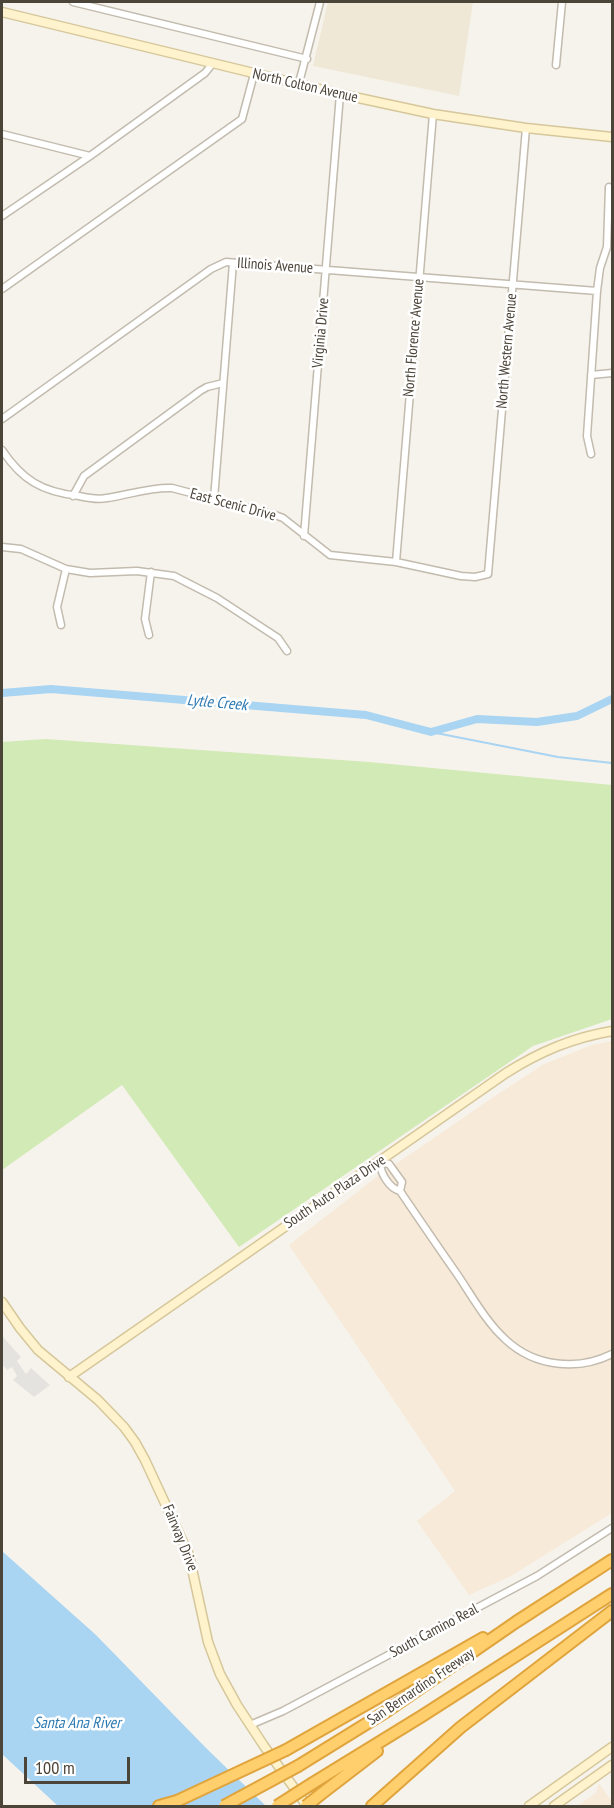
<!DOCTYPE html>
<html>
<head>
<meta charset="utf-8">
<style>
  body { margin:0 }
  #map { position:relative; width:614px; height:1808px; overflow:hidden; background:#f6f3ec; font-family:"PT Sans Narrow",sans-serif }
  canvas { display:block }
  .frame { position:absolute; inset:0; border:3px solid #4b4439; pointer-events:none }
  .scale { position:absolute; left:24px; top:1757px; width:106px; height:27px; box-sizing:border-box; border:3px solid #4b4439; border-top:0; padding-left:8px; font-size:18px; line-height:21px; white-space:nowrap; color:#4b4439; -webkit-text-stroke:4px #fff; paint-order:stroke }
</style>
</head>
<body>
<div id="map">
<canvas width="614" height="1808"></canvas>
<div class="frame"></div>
<div class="scale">100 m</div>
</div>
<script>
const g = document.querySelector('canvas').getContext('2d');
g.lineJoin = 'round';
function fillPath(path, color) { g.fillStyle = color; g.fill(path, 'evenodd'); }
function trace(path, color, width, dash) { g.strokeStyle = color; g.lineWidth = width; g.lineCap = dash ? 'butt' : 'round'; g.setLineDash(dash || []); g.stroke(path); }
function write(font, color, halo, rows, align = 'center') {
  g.font = font + ' "PT Sans Narrow",sans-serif'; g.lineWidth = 5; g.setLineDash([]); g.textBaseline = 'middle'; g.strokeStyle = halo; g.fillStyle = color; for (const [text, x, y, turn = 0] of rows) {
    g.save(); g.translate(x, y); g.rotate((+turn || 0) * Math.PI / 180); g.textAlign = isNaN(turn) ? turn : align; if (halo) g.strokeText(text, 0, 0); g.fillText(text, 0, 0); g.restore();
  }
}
const commercial = new Path2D(`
  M612,1041V1513L511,1576L469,1595L417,1521L455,1491L289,1245L374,1179L495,1096L544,1064L592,1045Z
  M599,1783L612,1802V1806H577L596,1793Z`);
const education = new Path2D(`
  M328,2H473L459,96L313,66Z`);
const green = new Path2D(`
  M46,739L369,762L612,785V1019L533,1046L239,1247L122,1085L2,1170V742Z`);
const parking = new Path2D(`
  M3,1337L21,1357L17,1361L26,1374L31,1368L50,1385L34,1397L13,1380L17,1376L12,1367L7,1370L2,1364V1338Z`);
const water = new Path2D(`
  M2,1551L96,1635L207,1749L266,1806H58L2,1754Z`);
const stream = new Path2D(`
  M431,732L558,757L612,763`);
const canal = new Path2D(`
  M2,693L51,689L366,715L431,732L477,719L537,722L577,716L612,699`);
const street = new Path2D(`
  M73,2L307,59
  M556,65L562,2
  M299,83L320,2
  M2,134L90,156
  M2,216L90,156L205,73L213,63
  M2,289L242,119L254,74
  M591,375L612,373
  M2,419L211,269L226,262L597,291
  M2,450C22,480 42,492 79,496C88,498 98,500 107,498C129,495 149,487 172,488L275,515L283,518L330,555L396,562L461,576L475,577L488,574L526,128
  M591,454L587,436L597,291L600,268L607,247L609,187L612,188
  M73,496L84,476L200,391L207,387L223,383
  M214,499L233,263
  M304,536L340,94
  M2,547L21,549L66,569L90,573L137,571L174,576L217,598L278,638L287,651
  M396,562L433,114
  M61,625L57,607L66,569
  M149,635L145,619L151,572
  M400,1191L402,1182L389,1164L380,1162C380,1173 389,1188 400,1191C419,1219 438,1247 457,1274C472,1296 486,1322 506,1340C535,1367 578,1371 612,1354
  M250,1725L283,1711L537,1576L612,1528`);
const secondary = new Path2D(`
  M2,12L340,94L433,114L526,128L612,137
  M2,1302L20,1328L38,1350L98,1400L124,1427L135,1442L145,1460L189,1555L208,1642L220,1674L237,1705L264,1746L307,1806
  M69,1377L506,1073C541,1051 572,1038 612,1031
  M529,1806L612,1747
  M554,1806L612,1765`);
const highway = new Path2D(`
  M286,1750L483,1638
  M298,1766L387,1711L516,1622L612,1560
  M313,1783L422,1716L612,1594
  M321,1794L377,1751
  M159,1806L177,1801
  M372,1806L461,1727L612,1611`);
const highwayBridge = new Path2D(`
  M177,1801L286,1750
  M224,1806L298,1766
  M277,1806L313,1783
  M306,1806L321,1794`);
const streetNames = [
  ["North Colton Avenue",305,86,13],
  ["Illinois Avenue",275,266,4],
  ["Virginia Drive",321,333,-85],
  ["North Florence Avenue",414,338,-85],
  ["North Western Avenue",507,351,-85],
  ["East Scenic Drive",233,505,15],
  ["South Auto Plaza Drive",335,1192,-34],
  ["Fairway Drive",180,1538,68],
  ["South Camino Real",434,1631,-28],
  ["San Bernardino Freeway",421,1687,-34]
];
const waterNames = [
  ["Lytle Creek",217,703,5],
  ["Santa Ana River",77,1723]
];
fillPath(commercial, '#f7ead8');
fillPath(education, '#efe8d6');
fillPath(green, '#d2eab5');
fillPath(parking, '#e5e3e0');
fillPath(water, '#a9d4f2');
trace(stream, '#a9d4f2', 2);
trace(canal, '#a9d4f2', 8);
trace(street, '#c2bbae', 9);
trace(secondary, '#d6c79b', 11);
trace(highway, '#e0a43c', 14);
trace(street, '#fff', 6);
trace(secondary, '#fff3cd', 8);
trace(highway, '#ffcf6e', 10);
trace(highwayBridge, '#e0a43c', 14, []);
trace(highwayBridge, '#ffcf6e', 10);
write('15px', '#4b4439', '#fff', streetNames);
write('italic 16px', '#2e7ab2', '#fff', waterNames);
</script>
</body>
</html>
